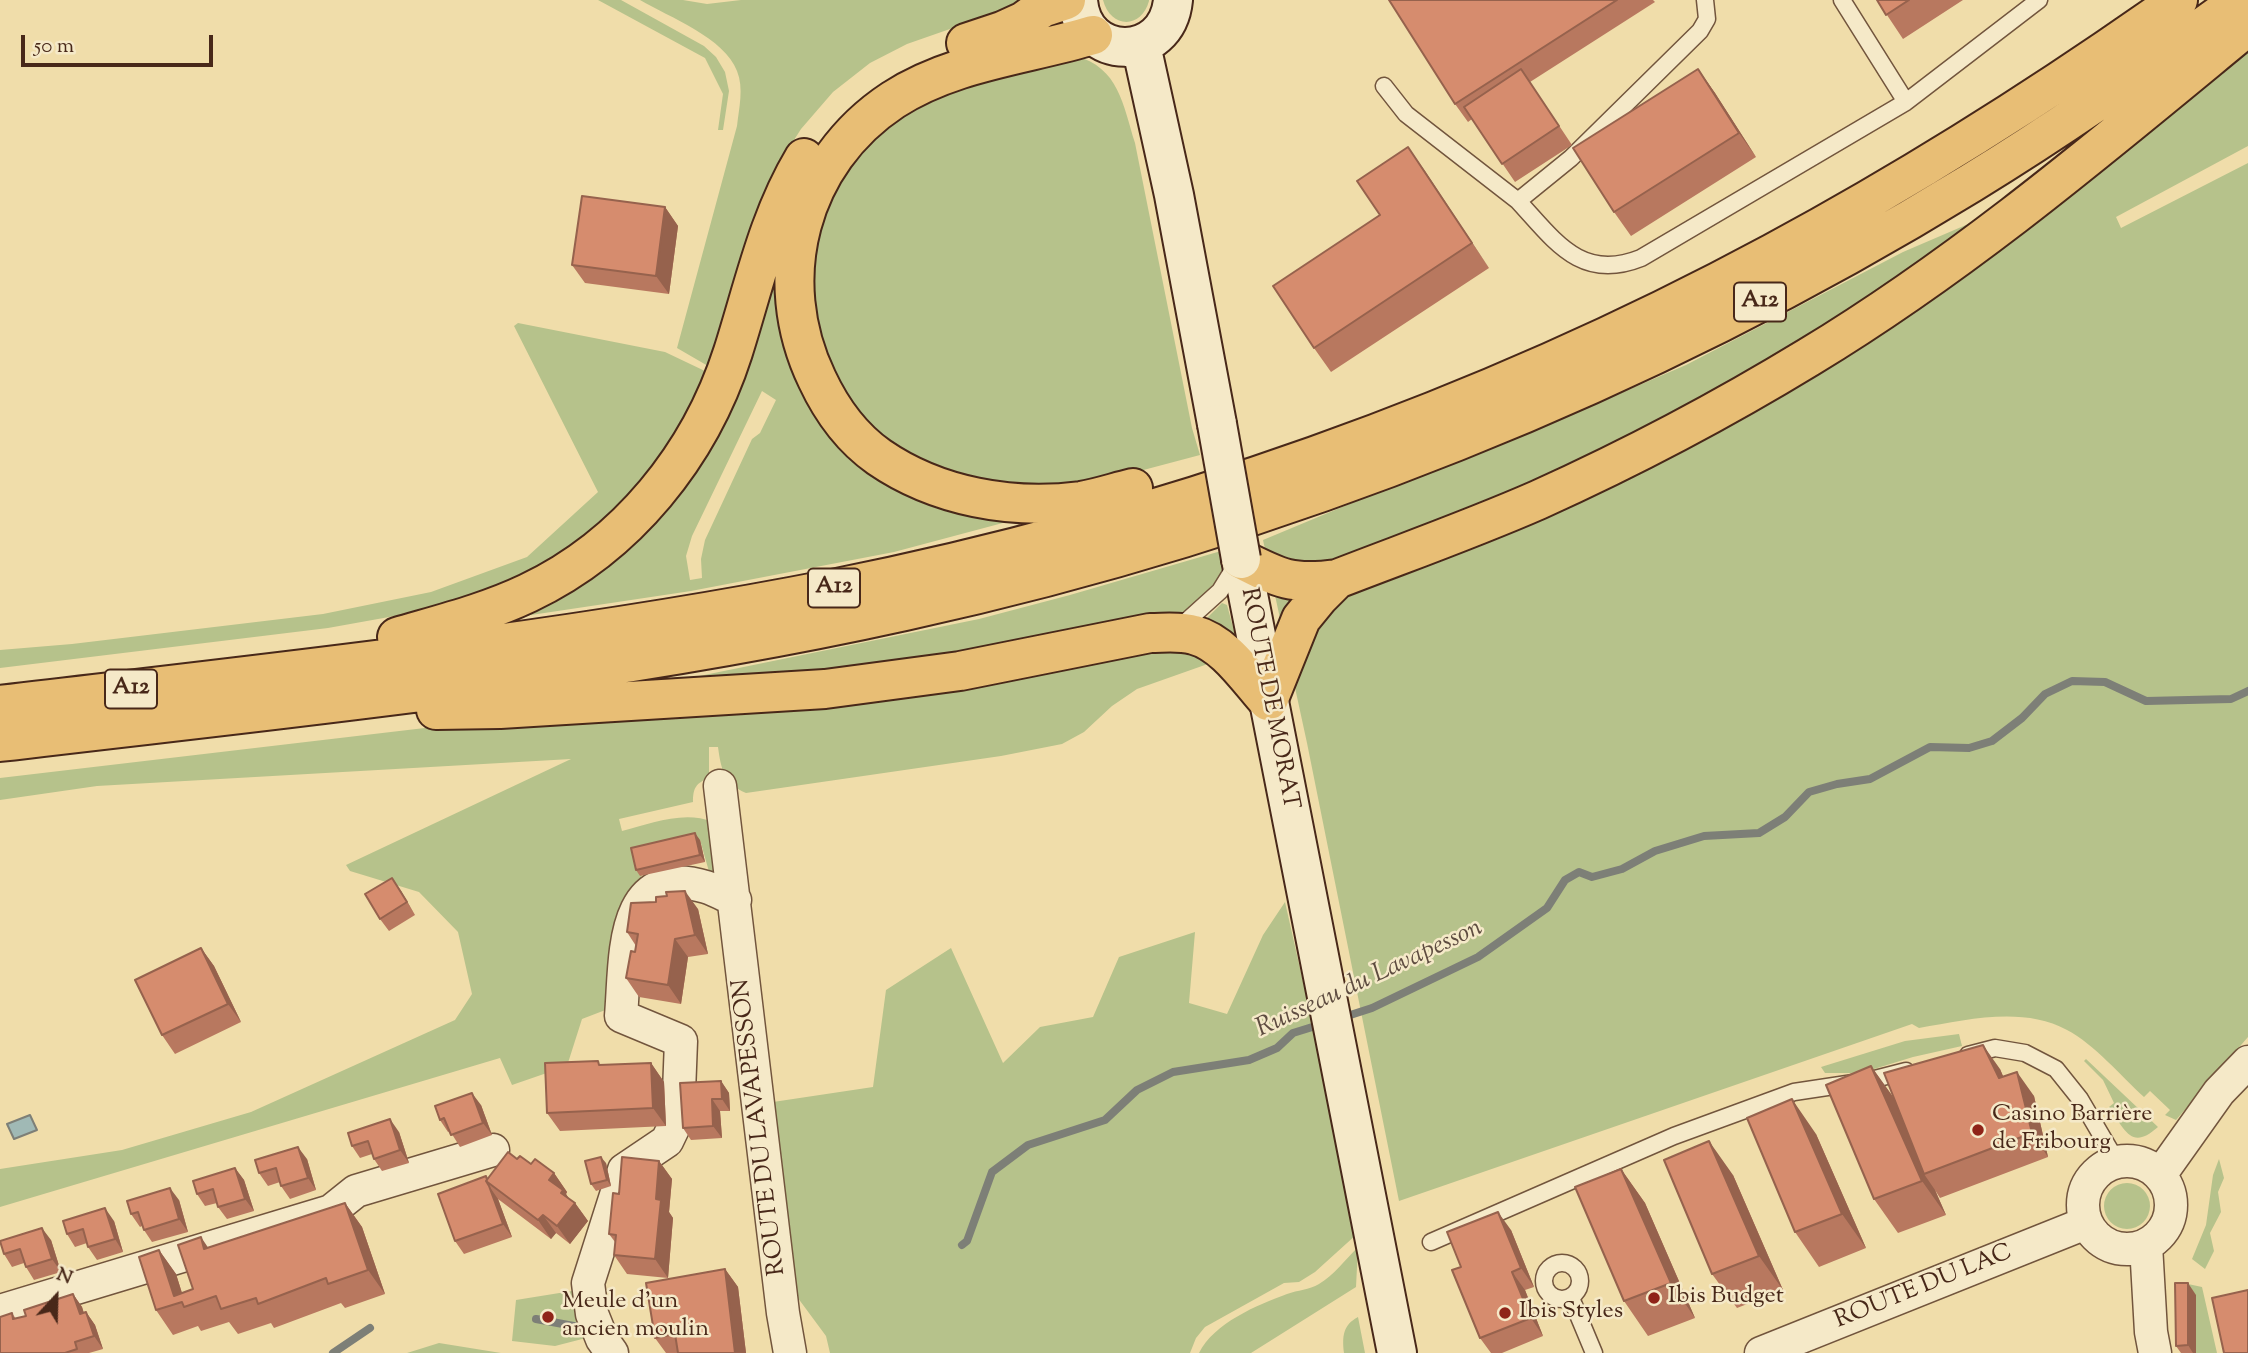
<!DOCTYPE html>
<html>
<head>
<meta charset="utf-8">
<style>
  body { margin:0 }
  #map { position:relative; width:2248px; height:1353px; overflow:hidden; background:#f0ddaa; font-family:"Sorts Mill Goudy",serif }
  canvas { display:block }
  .north { position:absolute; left:21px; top:1262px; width:70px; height:70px; -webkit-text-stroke:5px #f5e9c8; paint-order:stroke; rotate:22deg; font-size:19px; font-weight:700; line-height:28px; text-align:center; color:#482819 }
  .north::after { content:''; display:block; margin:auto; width:24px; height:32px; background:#482819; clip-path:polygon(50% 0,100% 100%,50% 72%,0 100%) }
  .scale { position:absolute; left:21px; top:35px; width:192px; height:32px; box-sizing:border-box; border:4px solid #482819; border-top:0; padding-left:9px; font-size:21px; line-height:24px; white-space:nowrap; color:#482819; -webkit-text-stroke:5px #f5e9c8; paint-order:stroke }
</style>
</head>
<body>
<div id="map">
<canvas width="2248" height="1353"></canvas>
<div class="north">N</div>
<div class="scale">50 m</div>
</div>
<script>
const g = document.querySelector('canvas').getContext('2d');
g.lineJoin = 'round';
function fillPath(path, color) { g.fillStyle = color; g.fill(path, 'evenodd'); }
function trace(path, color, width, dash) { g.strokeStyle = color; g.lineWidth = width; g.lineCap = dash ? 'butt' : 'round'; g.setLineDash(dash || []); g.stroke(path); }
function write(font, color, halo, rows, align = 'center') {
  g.font = font + ' "Sorts Mill Goudy",serif'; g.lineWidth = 5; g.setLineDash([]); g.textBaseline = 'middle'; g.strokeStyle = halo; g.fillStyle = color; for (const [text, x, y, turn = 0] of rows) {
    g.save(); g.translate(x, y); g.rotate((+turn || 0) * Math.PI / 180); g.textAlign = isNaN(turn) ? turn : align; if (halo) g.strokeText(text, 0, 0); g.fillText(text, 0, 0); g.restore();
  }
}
const green = new Path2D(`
  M598,0H621L704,46L716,57L725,72L729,91L723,130H718L723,94L705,58Z
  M640,0H683L707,4L741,0H1033L907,44L870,63L833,92L801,129L775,170L708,366L677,348L737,126C739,108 744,88 737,71C725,38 669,17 640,0Z
  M1103,0H1149V1C1141,30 1110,28 1103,0Z
  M2248,46V146L2116,217L2121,228L2248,163V1037L2176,1120L2165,1115L2170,1110L2150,1091L2144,1097C2121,1076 2094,1044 2067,1030C2022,1006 1967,1020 1919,1028L1912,1024L1399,1201L1307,743L1263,540L1407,480L1551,423L1686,365L1903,252L2094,170Z
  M1075,56C1119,67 1123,105 1135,143L1192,428L1200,455L1117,477L1061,485L1027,487L977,482L909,457L866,423L839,390L811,316L814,228L849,159L904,110L1018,64Z
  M805,184L819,404L1014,520L894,552L691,591L511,618L642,519ZM762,391L776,400L760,433L752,439L705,540L701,559L702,578L690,580L686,556L692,536Z
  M518,323L665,352L707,372L693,405L653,471L590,534L522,578L428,610L328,628L0,668V650L72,644L323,614L431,592L527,557L598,492L514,326Z
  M1221,551L1225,570L1198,604L1163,626L964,663L665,683L979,619L1070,595Z
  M1222,603L1227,605L1239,649L1204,621Z
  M1164,641L1236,654L1137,689L1112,706L1084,732L1062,744L1001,756L746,793C724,784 721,769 718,747H709V778C696,783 693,788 693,802L619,819L622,831C649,824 685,810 712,822L720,881L712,882L700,840L641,876L642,888L608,1009L582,1019L567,1066L512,1085L500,1058L0,1207V1169L122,1150L251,1112L455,1020L472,994L458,932L419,892L350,871L346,865L571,759L97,786L0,800V778Z
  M1285,902L1311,1017L1317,1016L1357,1234L1315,1272L1299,1282L1284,1283L1205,1327L1196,1338L1190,1353H830L826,1336L792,1290L773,1102L873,1087L886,990L951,948L1003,1063L1040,1027L1093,1017L1119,957L1195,932L1189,1003L1227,1014L1263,935Z
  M1959,1034L1962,1046L1913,1057L1861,1073H1825L1821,1067L1905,1041Z
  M2086,1059L2158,1127C2131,1151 2125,1130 2109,1107L2114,1103L2103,1080L2084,1061Z
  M2219,1159L2224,1178L2218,1192L2221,1212L2210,1233L2214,1251L2205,1269L2192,1259L2206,1225L2213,1175Z
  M2104 1206a23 23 0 1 1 46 0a23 23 0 1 1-46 0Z
  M1358,1247L1356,1287L1251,1353H1199C1214,1323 1257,1305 1287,1294C1298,1290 1309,1290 1319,1284C1333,1276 1346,1259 1358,1247Z
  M2188,1284L2202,1287L2217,1353H2196V1296Z
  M578,1290L590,1337L555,1346L512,1341L516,1300Z
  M1358,1317L1365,1353H1344C1342,1336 1343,1325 1358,1317Z
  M439,1343L501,1353H407Z`);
const water = new Path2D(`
  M30,1115L37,1130L14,1139L7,1124Z`);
const stream = new Path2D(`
  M1341,1018L1372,1008L1478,957L1547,908L1565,880L1579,872L1592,877L1622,869L1655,851L1704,836L1759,833L1785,817L1809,792L1837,784L1870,779L1930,747L1969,748L1992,741L2022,718L2045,694L2072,681L2105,682L2146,701L2231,699L2248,691
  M962,1245L967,1241L992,1172L1028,1145L1105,1120L1137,1090L1173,1072L1249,1060L1277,1048L1293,1033L1322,1024
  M536,1319L579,1327
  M333,1353L370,1328`);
const service = new Path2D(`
  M1842,0L1906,102
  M1384,86L1406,114L1518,201L1571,158L1700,31L1707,19L1705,0
  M1518,201C1555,241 1581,282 1641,258L1906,102L2039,0
  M1179,628L1220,591L1236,565
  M1968,1055L1995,1048L2025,1053L2056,1069L2080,1099L2117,1162
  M1431,1242L1674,1136L1794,1092L1867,1081L1906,1071
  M1544 1281a18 18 0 1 1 36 0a18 18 0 1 1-36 0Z
  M1571,1298L1594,1353`);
const minor = new Path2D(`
  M720,786L783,1313L790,1353
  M2083 1205a44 44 0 1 1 88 0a44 44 0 1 1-88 0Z
  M2160,1175L2219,1092L2248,1062
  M2146,1245L2151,1332L2155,1353
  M0,1311L331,1211L356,1191L493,1150
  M612,1353L602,1339L592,1314L588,1283L624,1170L667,1141L678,1118L681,1041L621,1016C626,960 618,860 706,887C716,890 726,896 735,900
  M1761,1353L2086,1223`);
const secondary = new Path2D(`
  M1078,0C1082,62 1167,63 1173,0
  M1141,45L1174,195L1217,424
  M1241,559L1397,1353`);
const motorway = new Path2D(`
  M1093,35C1027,55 953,61 893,100C799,162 769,279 817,379C831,409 852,438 879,457C937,497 1012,510 1081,501C1099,498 1116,492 1133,488
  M966,43L1002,31L1024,21L1042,8L1066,0
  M1241,559C1280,579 1292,585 1337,579C1404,553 1472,529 1538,500C1631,458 1722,410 1809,357C1966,262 2107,142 2248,26
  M397,637C441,624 486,613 528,593C627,546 700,455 733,352C754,286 768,218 804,158
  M0,705C278,672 557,643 832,589C1158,524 1480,411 1773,253C1914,177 2048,92 2178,0
  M436,710L500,709L825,689L960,671L1150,633C1165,633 1180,631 1194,635C1225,643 1248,679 1268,701L1301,619L1319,597L1337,579
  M0,742C302,706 607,677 905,611C1280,529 1644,384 1971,183C2064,126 2153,64 2240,0`);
const secondaryBridge = new Path2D(`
  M1217,424L1241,559`);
const wall = new Path2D(`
  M1389,0H1653L1655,2L1530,82L1572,145L1515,182L1472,119L1468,122L1455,104Z
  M1877,0H1963L1903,39Z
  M1698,69L1715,93L1756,157L1631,236L1614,212Z
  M1408,147L1489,268L1331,372L1314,348L1380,215Z
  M665,207L678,226L669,294L585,283L572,265Z
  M700,840L705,862L640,876L636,870Z
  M401,891L415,915L389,931L380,919Z
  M656,902L698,909L708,954L688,957L681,1004L639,997L626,978L635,952L636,946L627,932Z
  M201,948L214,966L241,1022L175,1054L162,1035Z
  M651,1063L664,1082L666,1126L560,1131L547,1113L602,1065Z
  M1871,1066L1893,1097L2000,1069L2003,1077L2034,1096L2048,1157L1940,1198L1935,1190L1946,1215L1898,1233L1874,1199Z
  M721,1081L729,1093L730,1111H720L722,1138L691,1140L683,1128Z
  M481,1105L492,1135L460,1147L450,1131L448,1132L440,1120Z
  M399,1132L409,1163L382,1171L374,1159L372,1154L360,1158L352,1146Z
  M1816,1134L1866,1248L1819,1267L1795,1232Z
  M307,1159L316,1190L290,1199L281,1186L280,1182L268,1186L259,1173Z
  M517,1159L554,1173L567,1192L566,1194L569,1199L575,1203L588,1221L570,1244L556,1233L551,1239L498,1199L512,1237L464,1254L455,1241L488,1179Z
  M659,1161L672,1179L669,1212L673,1218L668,1278L627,1274L614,1255L615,1242L609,1234L619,1194Z
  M606,1163L611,1186L596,1191L591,1184Z
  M235,1168L244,1180L254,1211L227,1219L218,1207L217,1203L205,1206L197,1194Z
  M1621,1169L1645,1203L1695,1318L1648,1336L1624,1301Z
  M1733,1175L1783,1290L1737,1308L1712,1274Z
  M179,1200L188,1232L152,1242L144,1230L142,1226L140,1227L131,1214Z
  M345,1203L362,1227L385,1294L345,1308L341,1303L274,1328L271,1323L238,1334L229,1322L201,1331L198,1326L173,1335L156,1310L159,1250L176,1274L182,1293L193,1289L208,1248Z
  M114,1221L123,1252L97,1260L88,1247L87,1243L75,1247L67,1234Z
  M1511,1230L1534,1287L1525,1290L1543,1336L1502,1353H1491L1480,1338L1461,1267Z
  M51,1240L61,1272L34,1280L26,1267L24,1263L12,1267L4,1254Z
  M725,1269L738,1287L746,1353H666L655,1338Z
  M73,1294L82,1307L84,1313L86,1312L95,1325L103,1349L89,1353H0L12,1313L16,1319L26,1316Z
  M2196,1295V1353H2181L2176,1346Z`);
const shadedWall = new Path2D(`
  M1698,69L1715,93L1756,157L1739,133Z
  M1408,147L1425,171L1489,268L1472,243Z
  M665,207L678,226L669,294L656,276Z
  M695,833L700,840L705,862L700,855Z
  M392,878L401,891L415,915L407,902Z
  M685,891L698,909L708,954L695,935Z
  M675,939L688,957L681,1004L668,985Z
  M201,948L214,966L241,1022L228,1004Z
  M1983,1045L2000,1069L2015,1103L1999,1078Z
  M651,1063L664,1082L666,1126L653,1108Z
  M1871,1066L1896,1101L1924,1174L1935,1190L1946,1215L1922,1181Z
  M2017,1072L2034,1096L2048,1157L2032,1133Z
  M721,1081L729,1093L730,1111L722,1099Z
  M472,1093L481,1105L492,1135L483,1123Z
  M712,1099L720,1111L722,1138L713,1126Z
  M1792,1099L1816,1134L1866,1248L1842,1214Z
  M390,1119L399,1132L409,1163L400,1150Z
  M1709,1141L1733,1175L1783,1290L1759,1256Z
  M298,1147L307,1159L316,1190L308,1178Z
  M601,1157L606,1163L611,1186L607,1180Z
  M659,1161L672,1179L669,1212L673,1218L668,1278L655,1259L656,1199Z
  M235,1168L244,1180L254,1211L245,1199Z
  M1621,1169L1645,1203L1695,1318L1671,1283Z
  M554,1173L567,1192L566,1194L573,1205L575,1203L588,1221L570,1244L557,1226L549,1180Z
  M489,1186L498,1199L512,1237L503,1224Z
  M170,1188L179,1200L188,1232L179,1219Z
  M345,1203L362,1227L385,1294L368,1270Z
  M105,1208L114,1221L123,1252L115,1239Z
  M1498,1212L1511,1230L1534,1287L1521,1268Z
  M543,1215L556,1233L551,1239L538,1220Z
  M42,1228L51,1240L61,1272L52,1259Z
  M201,1237L217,1261L204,1249Z
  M159,1250L176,1274L186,1306L182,1302L174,1296Z
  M725,1269L738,1287L746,1353H735Z
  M1512,1272L1525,1290L1543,1336L1531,1318Z
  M2188,1283L2196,1295V1353H2193L2188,1345Z
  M73,1294L82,1307L88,1327L80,1314Z
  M86,1312L95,1325L103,1349L94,1336Z`);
const building = new Path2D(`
  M1389,0H1617L1455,104Z
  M1877,0H1909L1886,15Z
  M1521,69L1559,126L1502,164L1464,107Z
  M1698,69L1739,133L1614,212L1573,148Z
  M1408,147L1472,243L1314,348L1273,286L1380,215L1357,181Z
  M582,196L665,207L656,276L572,265Z
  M695,833L700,855L636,870L631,848Z
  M392,878L407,902L380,919L365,894Z
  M685,891L695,935L675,939L668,985L626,978L631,951L635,952L638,934L627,932L631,903L656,902V897L667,896L666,892Z
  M201,948L228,1004L162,1035L135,980Z
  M1983,1045L1999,1078L2017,1072L2032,1133L1924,1174L1884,1073Z
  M598,1061L599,1065L651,1063L653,1108L547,1113L545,1063Z
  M1871,1066L1922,1181L1874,1199L1826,1085Z
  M721,1081L722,1099H712L713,1126L683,1128L680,1083Z
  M472,1093L483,1123L451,1135L444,1118L440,1120L435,1106Z
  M1792,1099L1842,1214L1795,1232L1747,1118Z
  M390,1119L400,1150L374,1159L368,1141L352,1146L348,1133Z
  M1709,1141L1759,1256L1712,1274L1664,1160Z
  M298,1147L308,1178L281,1186L276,1168L259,1173L255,1160Z
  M508,1152L517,1159L520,1156L531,1164L535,1159L554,1173L549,1180L563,1190L561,1193L575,1203L557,1226L543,1215L538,1220L486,1181Z
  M601,1157L607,1180L591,1184L585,1161Z
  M622,1157L659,1161L656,1199L661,1200L655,1259L614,1255L616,1235L609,1234L613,1193L619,1194Z
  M235,1168L245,1199L218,1207L213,1189L197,1194L193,1181Z
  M1621,1169L1671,1283L1624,1301L1575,1187Z
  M486,1176L487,1180L486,1181L489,1186L503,1224L455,1241L438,1194Z
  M170,1188L179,1219L144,1230L138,1212L131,1214L127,1201Z
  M345,1203L368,1270L328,1284L326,1278L258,1304L256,1298L221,1309L216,1296L184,1307L182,1302L156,1310L139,1257L159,1250L174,1296L193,1289L178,1245L201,1237L204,1249Z
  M105,1208L115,1239L88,1247L83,1229L67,1234L63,1221Z
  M1498,1212L1521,1268L1512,1272L1531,1318L1480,1338L1452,1270L1461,1267L1447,1232Z
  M42,1228L52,1259L26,1267L20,1249L4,1254L0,1241Z
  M725,1269L735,1353H678L675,1334L655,1338L646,1283Z
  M2175,1283H2188V1345L2176,1346Z
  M2248,1290V1353H2224L2212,1298Z
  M73,1294L80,1314L86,1312L94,1336L75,1342L77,1349L65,1353H0V1317L12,1313L13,1319L26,1316L24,1310Z`);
const markers = [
  [1978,1130,7,"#8f2418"],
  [1654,1298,7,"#8f2418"],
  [1505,1313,7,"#8f2418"],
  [548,1317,7,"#8f2418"]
];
const shields = [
  [1760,302,52],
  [834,588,52],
  [131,689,52]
];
const shieldNames = [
  ["A12",1760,302],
  ["A12",834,588],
  ["A12",131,689]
];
const streetNames = [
  ["ROUTE DE MORAT",1268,699,79],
  ["ROUTE DU LAVAPESSON",761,1127,-97],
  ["ROUTE DU LAC",1924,1288,-22]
];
const poiNames = [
  ["Casino Barrière",1992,1116],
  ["de Fribourg",1992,1144],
  ["Ibis Budget",1668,1298],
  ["Meule d’un",562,1303],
  ["ancien moulin",562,1331],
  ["Ibis Styles",1519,1313]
];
const waterNames = [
  ["Ruisseau du Lavapesson",1370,980,-25]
];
fillPath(green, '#b6c28b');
fillPath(water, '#a0b9b5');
trace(water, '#7d7f77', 2);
trace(stream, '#7d7f77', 8);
trace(service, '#72553d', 19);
trace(minor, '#72553d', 35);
trace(secondary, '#482819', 42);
trace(motorway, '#482819', 42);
trace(service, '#f5e9c8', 16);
trace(minor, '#f5e9c8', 32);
trace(secondary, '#f5e9c8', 38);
trace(motorway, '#e8be75', 38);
trace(secondaryBridge, '#482819', 42, []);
trace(secondaryBridge, '#f5e9c8', 38);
fillPath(wall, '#b8785f');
fillPath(shadedWall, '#96624d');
fillPath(building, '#d68c6e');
trace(building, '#96624d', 2);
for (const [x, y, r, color] of markers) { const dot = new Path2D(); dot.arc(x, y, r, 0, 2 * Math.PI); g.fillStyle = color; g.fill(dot); trace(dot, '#f5e9c8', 2.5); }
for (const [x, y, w] of shields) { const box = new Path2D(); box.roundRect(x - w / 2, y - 19.5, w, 39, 5); g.fillStyle = '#f5e9c8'; g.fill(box); trace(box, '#482819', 2); }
write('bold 23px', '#482819', null, shieldNames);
write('24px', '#482819', '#f5e9c8', streetNames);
write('24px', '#482819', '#f5e9c8', poiNames, 'left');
write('italic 26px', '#5e4c40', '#f5e9c8', waterNames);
</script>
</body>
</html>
